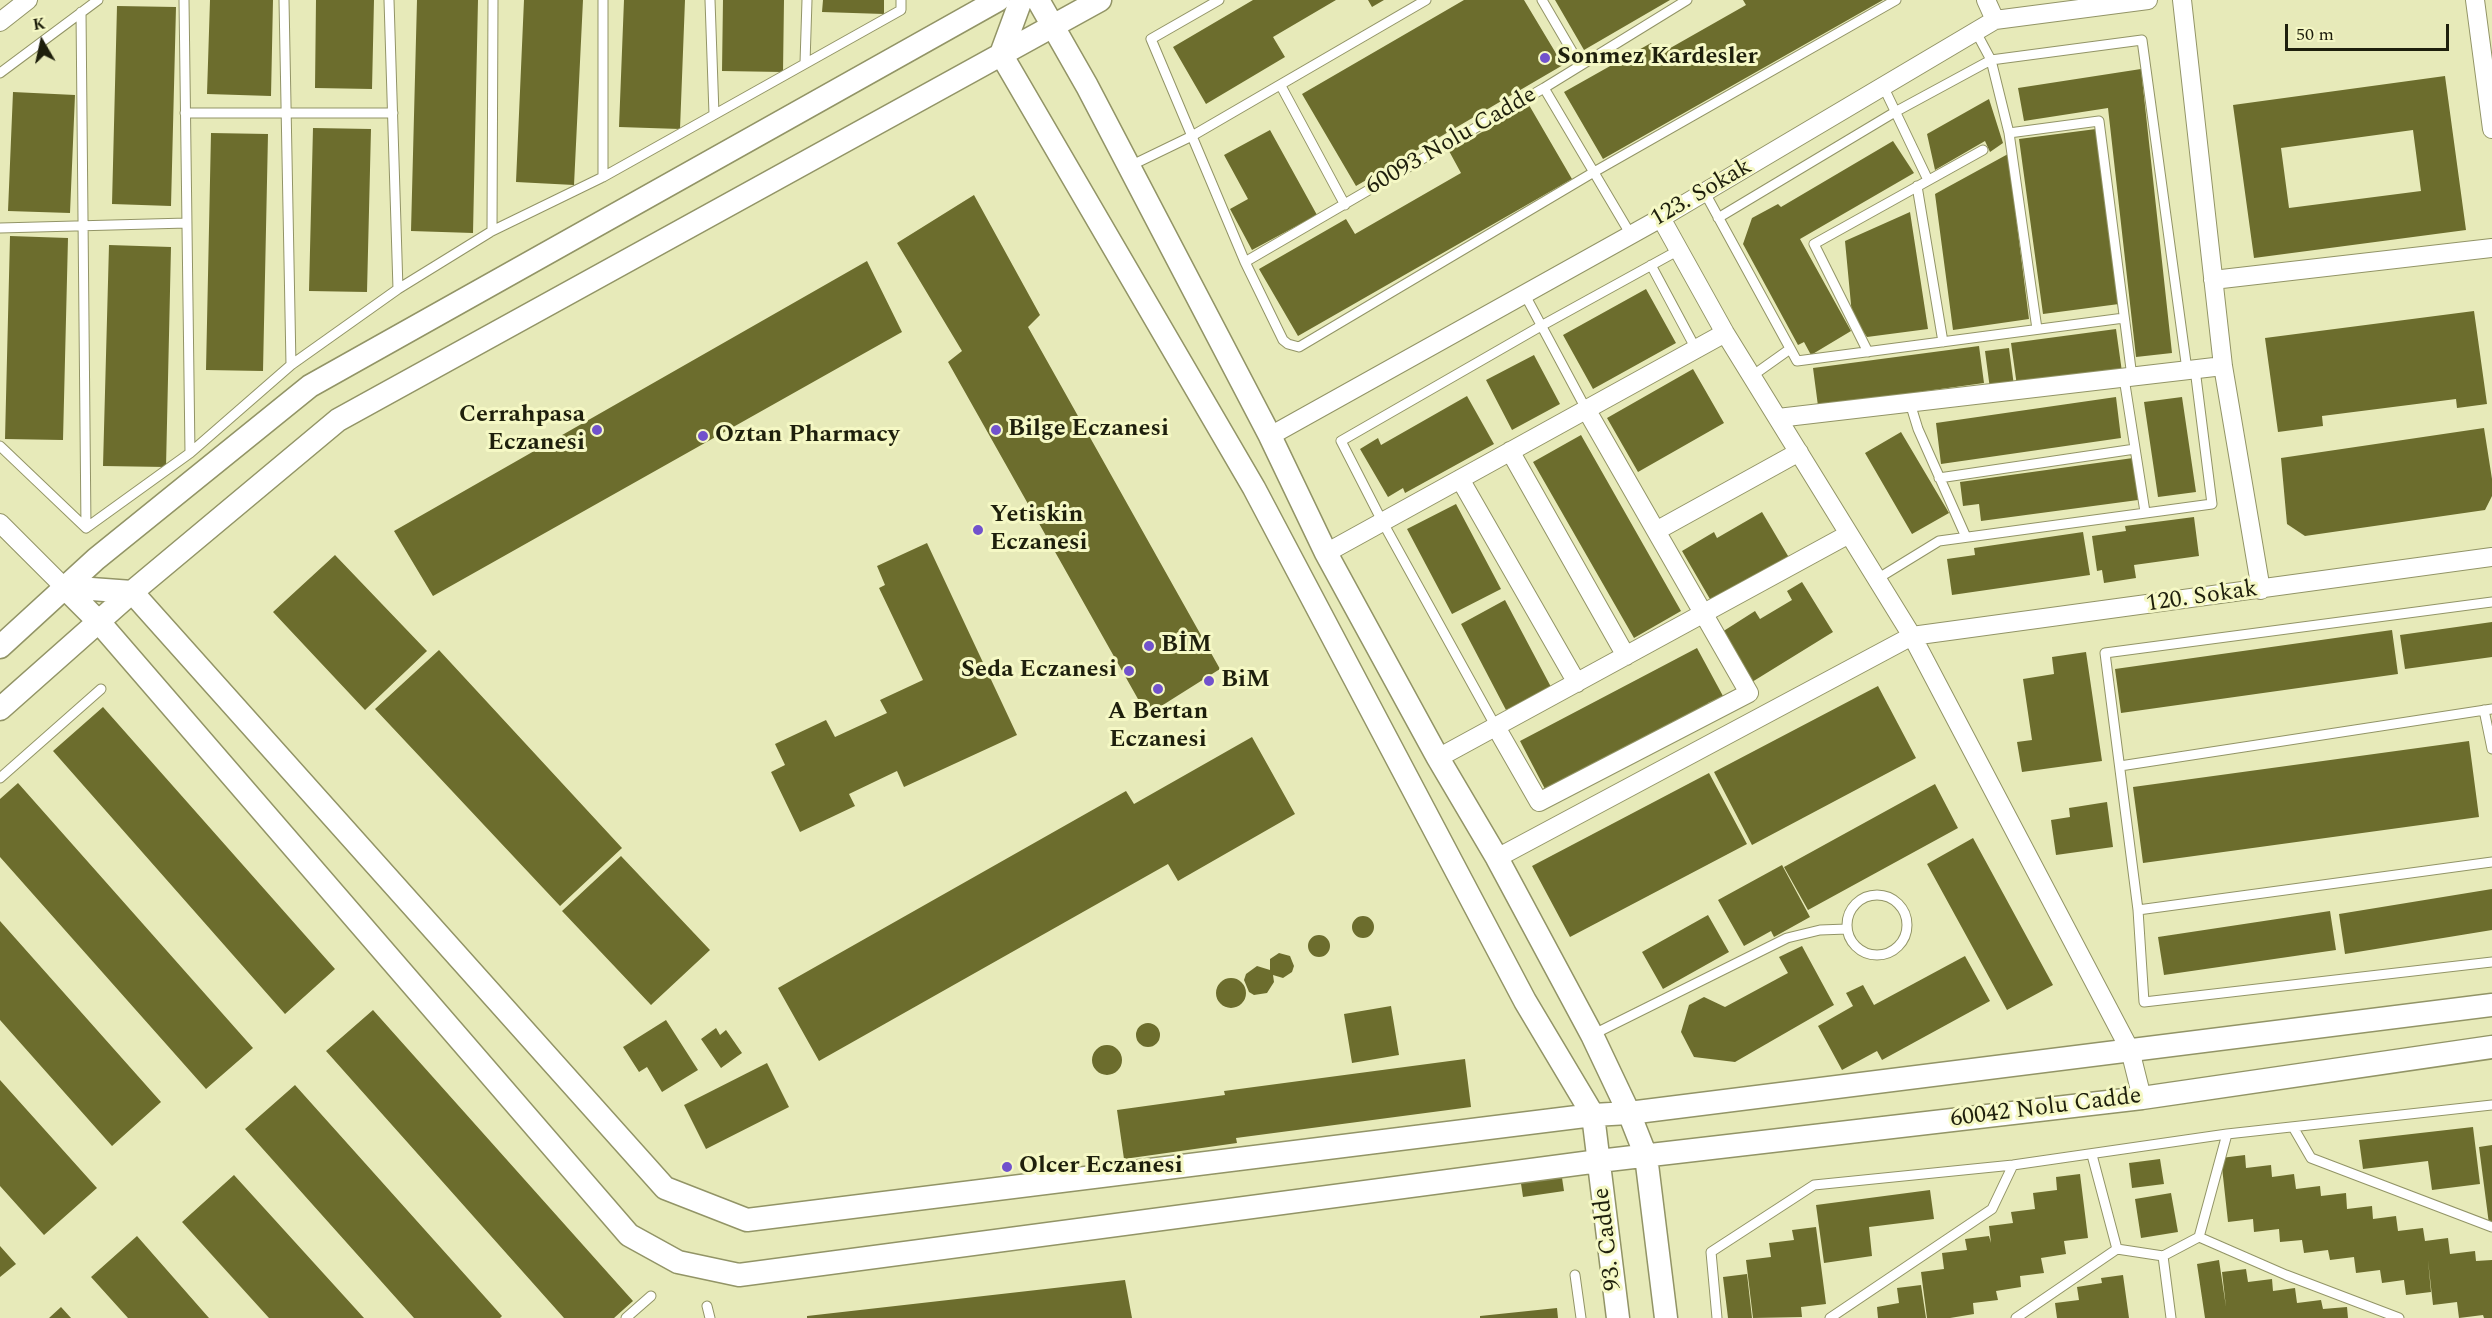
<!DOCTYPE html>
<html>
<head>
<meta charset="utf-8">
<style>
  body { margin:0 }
  #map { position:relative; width:2492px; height:1318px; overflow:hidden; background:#e7eab9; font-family:Spectral,serif }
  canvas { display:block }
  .north { position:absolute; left:12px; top:12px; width:60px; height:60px; -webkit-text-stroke:4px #f5f8c5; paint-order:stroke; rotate:351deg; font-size:16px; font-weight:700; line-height:24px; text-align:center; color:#1e1f0c }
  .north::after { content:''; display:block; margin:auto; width:21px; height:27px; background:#1e1f0c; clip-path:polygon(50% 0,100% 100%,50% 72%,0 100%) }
  .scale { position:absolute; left:2285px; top:24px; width:164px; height:27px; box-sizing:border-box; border:3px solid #1e1f0c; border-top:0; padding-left:8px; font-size:18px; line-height:21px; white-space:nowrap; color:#1e1f0c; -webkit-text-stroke:4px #f5f8c5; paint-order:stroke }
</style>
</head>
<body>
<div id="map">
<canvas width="2492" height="1318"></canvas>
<div class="north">K</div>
<div class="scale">50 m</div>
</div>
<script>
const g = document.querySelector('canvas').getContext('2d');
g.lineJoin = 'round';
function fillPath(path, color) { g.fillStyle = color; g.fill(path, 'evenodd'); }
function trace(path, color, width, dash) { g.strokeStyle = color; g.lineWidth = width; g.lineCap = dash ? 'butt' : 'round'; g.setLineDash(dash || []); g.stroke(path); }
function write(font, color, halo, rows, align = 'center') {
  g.font = font + ' Spectral,serif'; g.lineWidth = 6; g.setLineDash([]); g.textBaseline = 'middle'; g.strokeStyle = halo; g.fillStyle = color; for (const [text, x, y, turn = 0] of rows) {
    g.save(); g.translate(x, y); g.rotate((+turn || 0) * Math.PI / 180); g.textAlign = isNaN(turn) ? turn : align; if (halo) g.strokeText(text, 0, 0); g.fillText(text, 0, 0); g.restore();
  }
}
const building = new Path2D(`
  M210,0H273L271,96L207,94Z
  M316,0H374L372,89L315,88Z
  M417,0H478L473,233L411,231Z
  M524,0H583L574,185L516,182Z
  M624,0H685L680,129L619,127Z
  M723,0H784L783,72L722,71Z
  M823,0H884V14L822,12Z
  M1253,0H1336L1273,37L1285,57L1206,104L1173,47Z
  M1368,0H1384L1372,7Z
  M1464,0H1524L1563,65L1356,186L1302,94Z
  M1555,0H1670L1584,50Z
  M1743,0H1883L1603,159L1564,92L1651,43L1658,55L1746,5Z
  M117,6L176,7L171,206L112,204Z
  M2141,69L2172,353L2136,357L2108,108L2024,121L2018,88Z
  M2445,76L2466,230L2254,258L2233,105ZM2413,130L2421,191L2289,208L2281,148Z
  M13,92L75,95L70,213L8,211Z
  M1989,99L2003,143L1990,152L1985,141L1935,170L1927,134Z
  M1529,105L1572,179L1298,336L1259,269L1346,219L1355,234L1461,173L1449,151Z
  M313,128L371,129L367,292L309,291Z
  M2096,129L2119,304L2043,314L2019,139Z
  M1270,130L1317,215L1252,250L1230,209L1248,199L1224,155Z
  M211,133L268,134L263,371L206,370Z
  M1893,141L1914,173L1800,239L1851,331L1811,355L1804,342L1798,345L1743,244L1752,218L1778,204L1781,207Z
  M2008,154L2029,319L1953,330L1935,194Z
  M974,195L1040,315L1028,327L1220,669L1147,715L948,362L962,351L897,243Z
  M1910,212L1928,329L1867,337L1852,315L1845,241Z
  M10,236L68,238L63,440L5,439Z
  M109,245L171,247L166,467L103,466Z
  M867,261L902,332L433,596L394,531Z
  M1646,289L1676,343L1593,389L1563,335Z
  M2474,311L2487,404L2457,408L2456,399L2322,416L2323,426L2278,432L2265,338Z
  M2116,329L2122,372L2017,386L2011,343Z
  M1979,346L1984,383L1818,406L1813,368Z
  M2009,348L2014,386L1990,389L1985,351Z
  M1534,355L1560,404L1512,430L1486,380Z
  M1693,369L1724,423L1638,472L1607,418Z
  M1467,396L1494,444L1405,493L1403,488L1388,497L1360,449L1378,438L1381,445Z
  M2116,397L2121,438L1941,464L1936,423Z
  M2182,397L2196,492L2158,497L2144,402Z
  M2484,428L2492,479V496L2485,510L2305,536L2287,524L2281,458Z
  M1901,432L1949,513L1912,534L1865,453Z
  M1581,435L1681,611L1634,638L1533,462Z
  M2133,458L2138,500L1981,521L1979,504L1963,506L1960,482Z
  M1456,504L1501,589L1452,614L1407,529Z
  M1762,512L1791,561L1714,606L1682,551L1714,532L1717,538Z
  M2194,517L2199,556L2134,565L2136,578L2104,583L2102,570L2097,571L2092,536L2126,531L2125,526Z
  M2083,532L2090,575L1952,595L1947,559L1975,555L1974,548Z
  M927,543L1017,735L904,787L897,771L849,794L855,806L800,832L771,772L785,765L775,744L826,720L835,737L887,713L880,700L923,680L879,588L885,585L877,566Z
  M335,555L427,651L365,710L273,612Z
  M1802,582L1833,632L1752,682L1722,632L1755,611L1760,619L1792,600L1787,591Z
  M1505,600L1551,687L1506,710L1461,624Z
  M2492,622V657L2405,669L2400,635Z
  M2392,630L2398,674L2121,713L2115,669Z
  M1697,648L1723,696L1708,703L1710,707L1671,727L1669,724L1545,789L1520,741Z
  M439,650L622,848L560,906L375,709Z
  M2086,652L2102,761L2022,772L2017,742L2032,740L2023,679L2054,674L2052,657Z
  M1878,686L1916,758L1752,845L1714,772Z
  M103,707L335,969L285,1014L53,751Z
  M1252,737L1295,814L1178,881L1168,864L819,1061L778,988L1126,791L1134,804Z
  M2469,741L2479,817L2143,863L2133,787Z
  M1709,773L1747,844L1570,937L1532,866Z
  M18,783L253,1048L206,1089L0,857V799Z
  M1935,784L1958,828L1808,910L1784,867Z
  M2107,802L2113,847L2056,855L2051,820L2070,817L2069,808Z
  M1973,838L2053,985L2007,1010L1927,864Z
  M621,856L710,950L651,1005L562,911Z
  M1782,865L1810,917L1774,937L1771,931L1744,946L1718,900Z
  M2492,889V930L2345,954L2339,914Z
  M2330,911L2336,950L2164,975L2158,937Z
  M1708,915L1729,952L1663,989L1642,952Z
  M1352 927a11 11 0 1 1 22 0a11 11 0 1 1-22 0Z
  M0,921L161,1102L112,1146L0,1020Z
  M1308 946a11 11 0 1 1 22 0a11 11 0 1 1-22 0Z
  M1802,946L1834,1005L1735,1062L1694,1057L1681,1032L1689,1005L1704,997L1725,1007L1788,973L1779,957Z
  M1279,953L1290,956L1294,966L1292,972L1283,978L1273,975L1274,982L1267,993L1254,995L1249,992L1244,980L1246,974L1257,966L1270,970V959Z
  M1965,956L1990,1001L1882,1060L1877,1051L1842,1070L1818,1026L1853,1006L1846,993L1863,985L1874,1005Z
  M1216 993a15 15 0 1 1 30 0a15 15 0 1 1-30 0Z
  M1391,1006L1399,1055L1352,1063L1344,1014Z
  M373,1010L633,1301L614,1318H564L326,1051Z
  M666,1020L698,1070L662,1092L647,1067L639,1072L623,1047Z
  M1136 1035a12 12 0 1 1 24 0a12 12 0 1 1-24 0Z
  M716,1028L720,1035L726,1030L742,1053L721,1068L701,1039Z
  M1092 1060a15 15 0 1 1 30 0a15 15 0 1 1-30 0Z
  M1465,1059L1471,1107L1236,1138L1237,1143L1124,1159L1117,1110L1225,1095L1224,1091Z
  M767,1063L789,1107L706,1149L684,1105Z
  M0,1080L97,1188L44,1235L0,1186Z
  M295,1085L502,1316L500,1318H414L245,1129Z
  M2473,1127L2480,1184L2432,1190L2428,1161L2363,1169L2359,1140Z
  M2492,1145V1224H2489L2479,1147Z
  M2245,1155L2246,1168L2271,1165L2272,1177L2294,1174L2296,1189L2320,1186L2321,1196L2346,1193L2347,1209L2372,1206L2373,1219L2396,1216L2398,1231L2423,1228L2425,1241L2448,1238L2450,1254L2475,1251L2476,1261L2492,1260V1318H2484L2483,1315L2459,1318L2457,1302L2433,1305L2428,1260L2431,1292L2406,1295L2404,1280L2382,1283L2380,1270L2356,1273L2354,1257L2330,1260L2328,1250L2304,1253L2302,1240L2280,1242L2279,1229L2254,1232L2253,1219L2228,1222L2221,1158Z
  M2160,1159L2164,1184L2132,1188L2129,1163Z
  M1561,1171L1564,1191L1523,1197L1520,1177Z
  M2080,1174L2088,1238L2064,1241L2066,1254L2041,1258L2044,1273L2020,1276L2021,1287L1996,1291L1998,1300L1973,1303L1974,1314L1950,1318H1927L1921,1272L1944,1269L1942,1253L1967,1250L1965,1239L1989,1236L1991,1243L1989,1226L2013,1223L2011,1212L2035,1209L2033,1193L2057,1190L2056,1177Z
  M234,1175L364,1318H269L182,1222Z
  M1930,1190L1934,1219L1869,1227L1872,1256L1824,1263L1816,1205Z
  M2171,1193L2178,1232L2141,1238L2135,1199Z
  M1816,1227L1826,1304L1801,1307L1802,1317L1753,1318L1746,1260L1771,1257L1769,1243L1794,1240L1792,1230Z
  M137,1236L209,1318H128L91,1277Z
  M0,1246L16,1264L0,1277Z
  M2219,1260L2226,1307L2222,1272L2246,1269L2248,1282L2272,1279L2273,1291L2295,1288L2297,1303L2321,1300L2323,1309L2347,1307L2348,1318H2205L2197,1264Z
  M1747,1274L1752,1318H1728L1723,1277Z
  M2123,1275L2129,1318H2057L2055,1303L2079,1300L2077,1287L2102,1283L2101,1278Z
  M1125,1280L1132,1318H807V1316Z
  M1921,1285L1926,1318H1878L1877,1307L1899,1303L1897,1288Z
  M61,1307L71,1318H49Z
  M1557,1308L1558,1318H1480V1316Z`);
const service = new Path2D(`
  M184,0L190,453
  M284,0L291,365
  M389,0L398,289
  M710,0L714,114
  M1219,0L1151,39L1245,262L1283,340L1288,344L1299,347L1594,172L1896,0
  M1542,0L1580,65
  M81,12L86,528
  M1976,32L1991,60L2009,133L2037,329
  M805,63L807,0
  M0,73L98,0
  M1281,86L1345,205
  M1544,88L1631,235
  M1884,88L1928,180
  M185,113H393
  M2009,133L2099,121L2132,377
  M1130,166L1192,136L1426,0
  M603,177V0
  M1917,186L1943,342
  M1705,193L1797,361L2124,318
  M1718,218L1895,112L1991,60L2142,40L2187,370
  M0,228L187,223
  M492,231L493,0
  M1245,262L1544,88L1687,0
  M1651,265L1696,349
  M1525,295L1586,409
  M1868,352L1814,244L1983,150
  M1752,376L1790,349
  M2124,378L2145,512
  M1910,403L1918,429L1966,537
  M0,446L86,528L190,453L291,365L398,289L492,231L603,177L901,10V0
  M1939,478L2135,449
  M1877,579L1939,541L2212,504L2195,369
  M2492,602L2105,653L2138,910L2144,1002L2492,962
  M2484,710L2492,749
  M1496,727L1382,521L1341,441L1541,326L1679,250
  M2120,766L2492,709
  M0,778L101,689
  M1847 925a30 30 0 1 1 60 0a30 30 0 1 1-60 0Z
  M2138,910L2492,862
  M1592,1035L1787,938L1820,930L1847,929
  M2293,1127L2311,1158L2492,1227
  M2092,1155L2117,1249L2163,1256L2199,1237L2227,1134
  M2199,1237L2286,1275L2399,1318
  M2163,1256L2171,1318
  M1575,1275L1581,1318
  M707,1306L710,1318
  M626,1318L651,1296
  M1717,1318L1711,1252L1814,1185L2013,1165L2227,1134L2492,1105
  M1830,1318L1992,1209L2013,1165
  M2016,1318L2117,1249`);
const minor = new Path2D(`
  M1986,0L1995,20
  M2182,0L2223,366L2261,590
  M2475,0L2492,129
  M0,22L28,0
  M1661,218L1725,333L1912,636L2130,1050L2142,1098
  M2213,280L2492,248
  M1778,418L2223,366
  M1270,436L1661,218L1995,20L2148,0
  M1510,451L1626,656
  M1460,479L1577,683
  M0,523L64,587
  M1656,531L1799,452
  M1326,553L1725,333
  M1496,727L1539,802L1749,693L1586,409
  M1438,758L1849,534
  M1497,858L1912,636L2492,557`);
const tertiary = new Path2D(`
  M1021,0L1001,54L1254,488L1525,1001L1593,1115L1618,1318
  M1038,0L1087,86L1270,436L1326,553L1438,758L1497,858L1592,1035L1629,1113L1646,1156L1666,1318
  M64,587L99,622L629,1235L678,1262L739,1275L1599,1161L2142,1098L2492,1047
  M64,587L132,592L665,1188L747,1220L1593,1115L1629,1113L2492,1005
  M0,647L96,559L310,386L998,0
  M0,709L132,592L338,420L1100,0`);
const markers = [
  [1545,58,6,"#7152cc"],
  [597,430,6,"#7152cc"],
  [996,430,6,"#7152cc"],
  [703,436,6,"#7152cc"],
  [978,530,6,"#7152cc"],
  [1149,646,6,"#7152cc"],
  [1129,671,6,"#7152cc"],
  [1209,681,6,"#7152cc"],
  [1158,689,6,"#7152cc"],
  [1007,1167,6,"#7152cc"]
];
const poiNames = [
  ["Sonmez Kardesler",1557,58],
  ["Cerrahpasa",585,416,"right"],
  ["Eczanesi",585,444,"right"],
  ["Bilge Eczanesi",1008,430],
  ["Oztan Pharmacy",715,436],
  ["Yetiskin",990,516],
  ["Eczanesi",990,544],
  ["BİM",1161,646],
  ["Seda Eczanesi",1117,671,"right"],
  ["BiM",1221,681],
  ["A Bertan",1158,713,"center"],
  ["Eczanesi",1158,741,"center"],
  ["Olcer Eczanesi",1019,1167]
];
const streetNames = [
  ["60093 Nolu Cadde",1452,142,-30],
  ["123. Sokak",1702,194,-30],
  ["120. Sokak",2202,598,-8],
  ["60042 Nolu Cadde",2046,1109,-7],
  ["93. Cadde",1609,1239,-97]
];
fillPath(building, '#6c6d2d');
trace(service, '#929466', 11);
trace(minor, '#929466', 20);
trace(tertiary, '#929466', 25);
trace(service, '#fff', 9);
trace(minor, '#fff', 18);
trace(tertiary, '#fff', 22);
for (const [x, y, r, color] of markers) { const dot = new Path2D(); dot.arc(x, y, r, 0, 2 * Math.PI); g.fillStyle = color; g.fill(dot); trace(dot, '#f5f8c5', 2); }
write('bold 24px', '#1e1f0c', '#f5f8c5', poiNames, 'left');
write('24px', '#1e1f0c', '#f5f8c5', streetNames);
</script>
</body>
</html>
